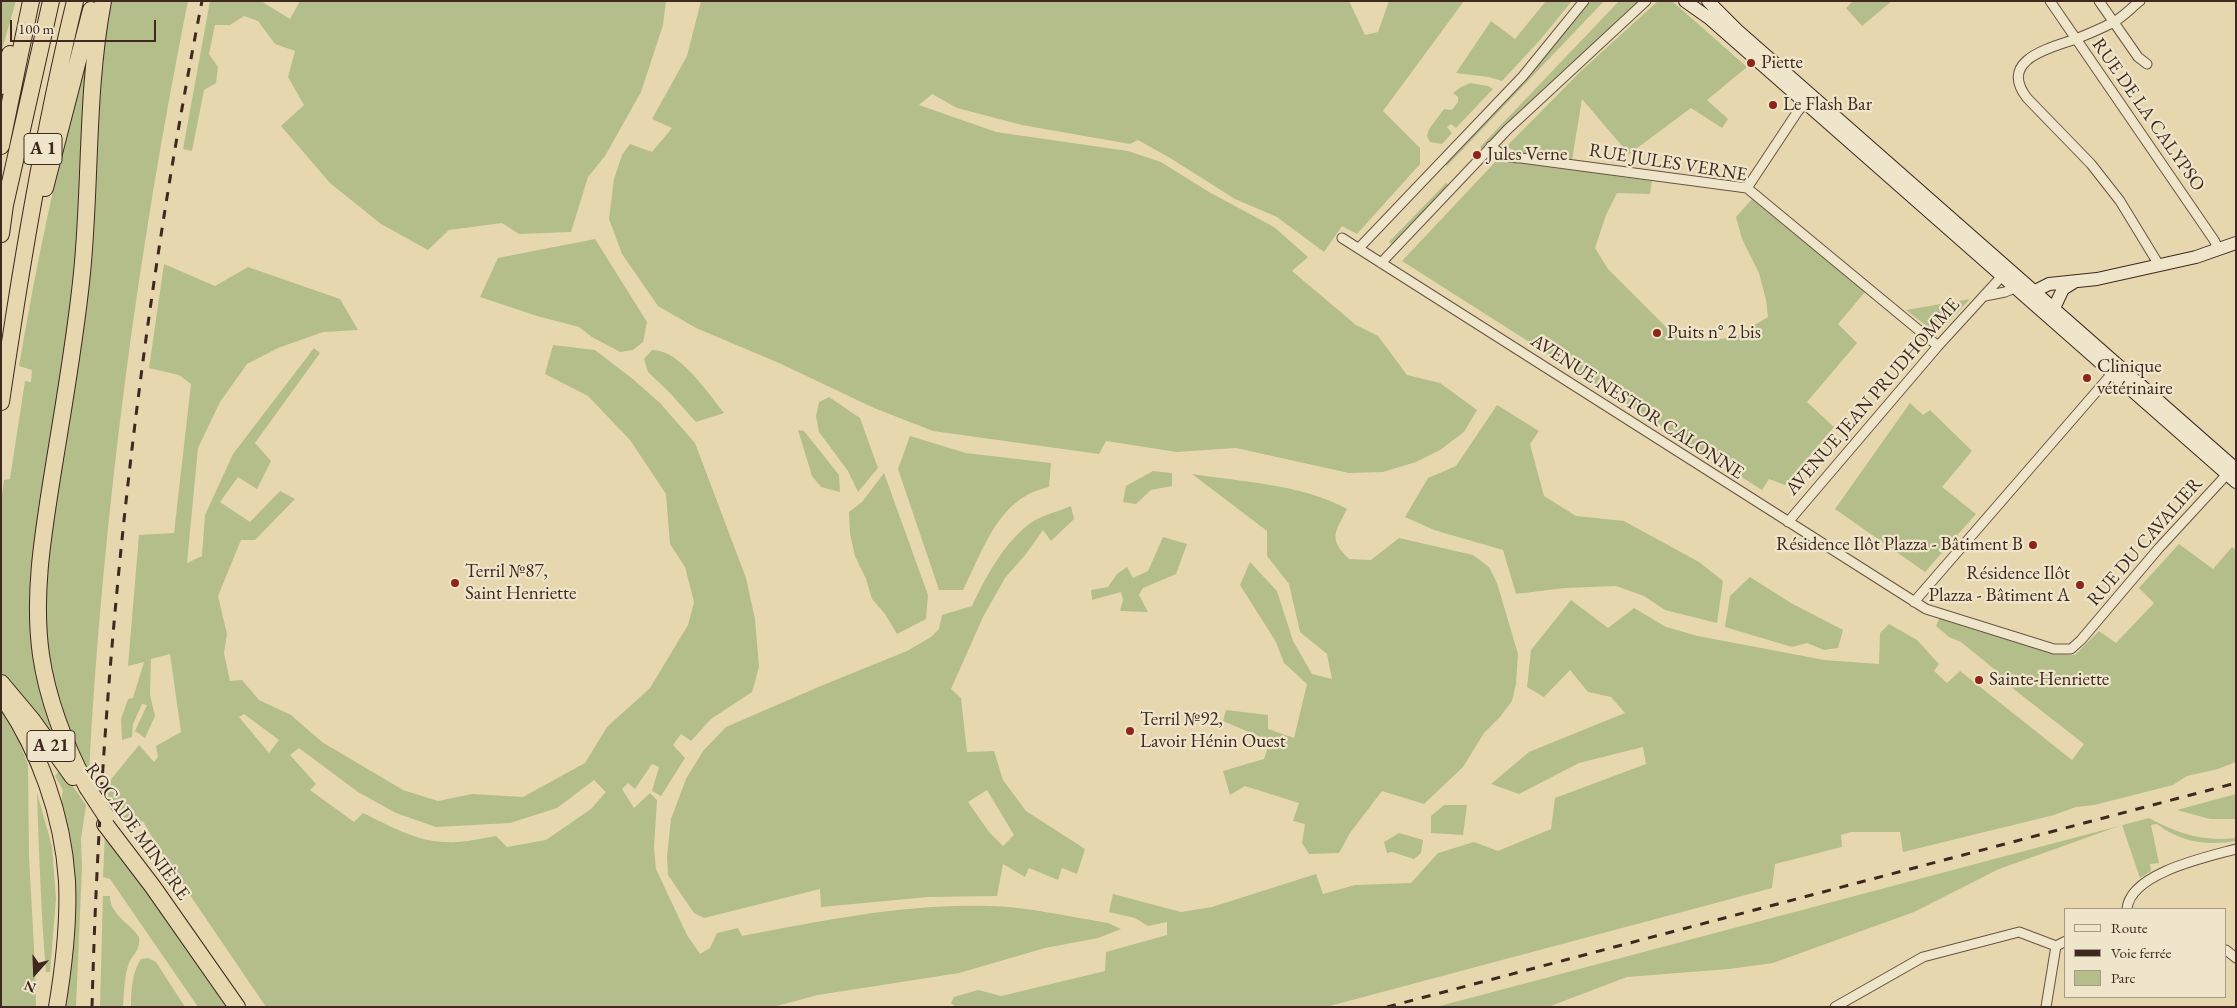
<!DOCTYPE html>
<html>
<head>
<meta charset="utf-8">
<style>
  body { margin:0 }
  #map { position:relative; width:2237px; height:1008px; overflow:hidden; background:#e7d7af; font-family:"EB Garamond",serif }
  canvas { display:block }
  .frame { position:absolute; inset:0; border:2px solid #3e281f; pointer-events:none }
  .legend { position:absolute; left:2064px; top:908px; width:162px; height:90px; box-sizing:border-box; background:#efe5cb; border:1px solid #a89986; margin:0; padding:6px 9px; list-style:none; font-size:15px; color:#3e281f }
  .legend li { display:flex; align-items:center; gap:10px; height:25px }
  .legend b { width:25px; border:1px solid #a89986 }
  .north { position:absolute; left:10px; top:948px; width:50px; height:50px; -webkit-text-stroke:4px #efe5cb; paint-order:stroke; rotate:200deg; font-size:14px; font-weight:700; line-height:20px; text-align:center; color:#3e281f }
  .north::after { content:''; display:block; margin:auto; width:18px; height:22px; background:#3e281f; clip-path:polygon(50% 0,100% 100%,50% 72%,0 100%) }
  .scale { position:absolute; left:10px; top:20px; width:146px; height:22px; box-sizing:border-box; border:2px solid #3e281f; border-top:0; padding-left:6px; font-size:15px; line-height:18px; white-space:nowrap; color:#3e281f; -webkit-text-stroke:4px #efe5cb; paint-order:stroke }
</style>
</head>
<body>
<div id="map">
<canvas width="2237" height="1008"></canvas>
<div class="frame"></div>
<ul class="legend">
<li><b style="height:6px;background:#efe5cb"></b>Route</li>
<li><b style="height:6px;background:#3e281f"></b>Voie ferrée</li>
<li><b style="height:14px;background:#b4be8b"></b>Parc</li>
</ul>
<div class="north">N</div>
<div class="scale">100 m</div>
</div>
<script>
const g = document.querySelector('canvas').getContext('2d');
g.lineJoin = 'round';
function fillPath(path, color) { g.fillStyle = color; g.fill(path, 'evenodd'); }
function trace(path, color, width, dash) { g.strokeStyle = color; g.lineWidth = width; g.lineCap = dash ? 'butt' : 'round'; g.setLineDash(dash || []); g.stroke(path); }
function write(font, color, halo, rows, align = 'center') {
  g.font = font + ' "EB Garamond",serif'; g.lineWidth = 4.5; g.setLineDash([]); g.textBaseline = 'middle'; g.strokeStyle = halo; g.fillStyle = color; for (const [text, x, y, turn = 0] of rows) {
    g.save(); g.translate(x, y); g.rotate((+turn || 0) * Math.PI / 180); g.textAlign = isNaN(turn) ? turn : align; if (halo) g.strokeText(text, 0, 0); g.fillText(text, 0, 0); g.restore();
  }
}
const green = new Path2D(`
  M1,1H16L1,53Z
  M108,1H188C137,255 103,514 89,772L75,746L52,681L42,605Z
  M210,1H261L290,19L300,1H666L663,25L641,92L605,156L588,177L571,232L519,234L502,223L449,230L428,250L381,224L330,183L281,126L304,105L288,77L295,51L275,44L258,21L244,16L230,25H215L209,54L218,67L216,83L204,90L192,151L183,149Z
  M701,1H1349L1365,35L1378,32L1389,1H1464L1383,111L1420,148V164L1357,234L1342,226L1324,252L1277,217L1235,199L1170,158L1138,140L1130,144L1022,125L957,108L932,94L919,105L996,132L1128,151L1161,162L1209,192L1274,227L1308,257L1292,271L1356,325L1378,336L1407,375L1440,383L1477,410L1464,432L1440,450L1416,462L1383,472L1349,473L1236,448L1177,452L1106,441L1099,454L933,431L874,408L779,363L696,328L658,306L622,254L609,219L614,179L622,155L630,144L652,152L672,128L652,119L687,56Z
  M1546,1H1572L1540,40L1502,81L1489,77L1456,73L1491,21L1515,39Z
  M1587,1H1604L1447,166L1444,163Z
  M1619,1H1642L1484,150L1480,147Z
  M1658,1H1672L1747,67L1707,100L1728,119L1722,128L1691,108L1629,154L1582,99L1572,160L1537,155L1513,156V150L1506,147L1581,71Z
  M1853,1H1892L1862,26L1846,8Z
  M88,47L81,242L36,565L60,747L1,672V503L4,480L10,479L25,381L31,382L32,370L19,366C37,259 60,152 88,47Z
  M1470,83L1488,86L1493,89L1456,128L1451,124L1447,127L1452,133L1442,144L1430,142L1427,136L1429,129L1444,109L1452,110L1458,102V97L1453,93L1461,87Z
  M1498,159L1652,181L1650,194L1617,193L1606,215L1595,248L1608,269L1671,332L1704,341L1734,337L1768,317L1766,300L1759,273L1742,239L1736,217L1752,199L1865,292L1838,324L1857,343L1807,402L1834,427L1785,485L1769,479L1762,490L1402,261Z
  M1446,183L1450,186L1393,245L1389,242Z
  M595,239L647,322L643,342L633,350L620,352L592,337L579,327L537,316L480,297L498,258Z
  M164,264L215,286L248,267L340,299L358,330L323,332L278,348L247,364L220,402L198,448L187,563L202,556L205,515L233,454L314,348L320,353L255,443L271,461L257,489L238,477L220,502L250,522L280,491L295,499L255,540H241L218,596L227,634L224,653L230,681L242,680L259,700L291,715L322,742L403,790L438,801L472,794L523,797L585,763L607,727L650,688L688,625L694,602L685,567L670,544L666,494L630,440L588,396L545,374L553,345L595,350L634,380L660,403L695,443L746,578L755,619L759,667L752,692L711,719L691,741L681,734L673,745L685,758L661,796L652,791L659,767L652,764L635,789L628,783L622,789L634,808L650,793L657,800L654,848L656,869L687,935L700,954L710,948L717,933L738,928L742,936C824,920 908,903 991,906C1030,907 1070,917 1108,923L1121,929L1098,938L1045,948L959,973L818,995L773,1007H266L160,851L143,821L131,830L107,803L108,783L139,745L154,762L158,757L156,746L181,732L170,654L151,659L150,695L155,716L145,738L135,731L147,705L142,704L133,724L132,737L122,740L121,719L128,699L133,698L144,662L128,666L139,535L174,533L191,384L179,375L149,368ZM244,714L279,740L269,753L239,717ZM299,748L358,792L396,813L436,827L510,823L557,808L594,780L606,792L591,809L546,840L507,847L496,836C479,839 463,843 446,842C417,842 388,825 363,813L354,822L310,790L316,784L290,755Z
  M1970,299L1937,334L1906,310Z
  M652,350C679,349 708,393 724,413L696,422L669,392L648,372L644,359Z
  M829,397L860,418L878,468L858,492L848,471L819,432L816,416L819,402Z
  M1910,403L1923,415L1930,410L1972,451L1942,487L1976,514L1925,572L1835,509Z
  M1497,405L1539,431L1530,444L1544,496L1576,516L1624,521L1699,562L1723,581L1717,623L1665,610L1644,596L1616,586L1565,588L1516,594L1503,550L1434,530L1405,517L1428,478L1456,466Z
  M798,430L804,431L839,475L840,492L821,487L812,476Z
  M910,436L966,453L1051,463L1049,487C1042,489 1034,491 1027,495C994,513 979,558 963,590H939L898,469Z
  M1153,471L1172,473V486L1151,490L1136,504L1123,502L1126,486Z
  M884,473L928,595L926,619L897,634L885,614L872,599L866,579L855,556L850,534L849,512L862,502Z
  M1192,474C1242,482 1302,484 1347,509C1335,533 1328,538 1349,559L1371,560L1399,538L1473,555L1489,567L1497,583L1518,654L1516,684L1512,701L1500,717L1484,733L1463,767L1424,804L1382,791L1350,833L1339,853L1309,854L1302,843L1305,824L1293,821L1299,803L1245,786L1230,795L1223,771L1264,759L1270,741L1223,721L1226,710L1268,715V729L1294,738L1307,684L1284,663L1276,642L1240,585L1250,562L1277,591L1293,641L1312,674L1332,679L1327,654L1300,632L1289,584L1267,556V531Z
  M1071,506L1074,519L1051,541L1043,530L1026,554L1005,578L983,617L951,689L961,698L967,752L994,751L1003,780L1026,811L1085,849L1077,874L1062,868L1058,880L1029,868L1025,877L1003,864L997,896L928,897L821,907L820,889L704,918L694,913L668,875L667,856L671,819L686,779L703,751L726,727L823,685L907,651L931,637L939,629L942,615L972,606C986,576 1005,541 1032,522C1043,515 1059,511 1071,506ZM987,790L1014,835L1003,846L989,832L968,802Z
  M1163,537L1187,544L1176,574L1143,588L1139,595L1148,612L1120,611L1123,600L1121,592L1092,600L1091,590L1108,587L1117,574L1127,567L1133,578L1148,571Z
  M2179,544L2213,569L2232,547L2236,550V762L2218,769L2187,776L2173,785L2094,805L2076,807L2054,815L1903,852L1900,832H1851L1841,835L1842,847L1775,864L1772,888L1326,1007H956L951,1003L954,997L978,990L1001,996L1105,971L1106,952L1167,935V922L1148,926L1135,918L1109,912L1113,894L1181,912L1212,907L1316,874L1323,894L1355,885L1411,883L1438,853L1474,842L1498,851L1551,829L1555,798L1646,764L1643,747L1579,763L1519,794L1491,784L1529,752L1625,713L1611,697L1588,692L1570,670L1544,697L1527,687L1531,650L1571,600L1608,628L1634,608L1666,627L1698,636L1824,660L1879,664L1880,633L1889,624L1917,640L1939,664L1934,671L1947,683L1960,671L2072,760L2084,744L1997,676L1999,673L1961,642L1949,637L1936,626L1940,617L2056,654L2075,655L2099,631L2116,643L2154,603L2139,588Z
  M1750,577L1791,603L1843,630L1838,648L1824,650L1807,643L1792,647L1725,627L1730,596Z
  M1,711L19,742L28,765L29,856L35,966L36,1007H1Z
  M61,769L86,805L81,839L82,867L76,1007H65C74,963 78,914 74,869C72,843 57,815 63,790L55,776Z
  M37,793L52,846L56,899L50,972H46C41,912 39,853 37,793Z
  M2236,794V819H2210L2177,810Z
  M1444,805H1467L1463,835L1431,833V816Z
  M2149,818C2176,833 2204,842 2236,838V841C2207,846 2180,842 2157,824L2151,825L2159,863L2150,864L2151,871L2140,878L2122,825L1999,869L1914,912L1773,963L1729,969L1627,977L1548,1007H1436Z
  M105,832L228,1007H198L110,879L103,877Z
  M1399,833L1423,840L1421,853L1414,859L1392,852L1387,853L1384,842Z
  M103,896H110C110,915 130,923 139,937C141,951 131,955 128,966C124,979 124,994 123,1007H100Z
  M148,958L156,962L185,1007H131C131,991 132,972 141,959Z`);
const street = new Path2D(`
  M2050,1L2214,240L2218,248
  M2099,1L2138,57L2147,64
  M2140,1C2131,8 2122,18 2112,23C2100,29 2086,35 2073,40C2046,49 1999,61 2027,98L2091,164L2120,201L2159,265
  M1491,146C1501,155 1508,158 1521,158L1747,188L1938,346
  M1747,188L1798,111L1808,100
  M1342,238L1926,609L2054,649H2071L2081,640L2159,548L2230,471
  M1359,248L1523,76L1584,1
  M1381,263L1508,129L1646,1
  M1985,296L2005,292L2015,288
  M1788,522L1938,346L2002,276
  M1914,602L2116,369
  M2127,909C2130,873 2207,857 2236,849
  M2226,950L2236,958
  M1835,1007L1923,957L2019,932L2056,946
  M2046,1007L2056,946L2066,941`);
const secondary = new Path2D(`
  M1685,1L1709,18L2236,482
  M1708,1L1737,30L2236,469
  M2035,291L2049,284L2097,279L2196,257L2236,243
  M2054,308L2063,289L2074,282`);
const highway = new Path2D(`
  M1,86L10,54
  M1,146L31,1
  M45,188L91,10
  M1,234L5,205L51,1
  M1,402C21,267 43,133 75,1
  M1,683L32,720L73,777
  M1,695C39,748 63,816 67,881C69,923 64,965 57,1007
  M87,787C65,745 48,703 41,655C33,598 42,541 51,484C62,414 75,344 82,273C91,182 86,91 103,1
  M105,824L153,887L237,1007`);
const rail = new Path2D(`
  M92,1007C101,669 137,333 202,1
  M1387,1007L2236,783`);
const highwayBridge = new Path2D(`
  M87,787L106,816`);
const markers = [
  [1751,63,5,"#8f2418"],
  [1773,105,5,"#8f2418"],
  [1477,155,5,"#8f2418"],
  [1657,333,5,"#8f2418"],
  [2087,378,5,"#8f2418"],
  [2033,545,5,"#8f2418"],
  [455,583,5,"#8f2418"],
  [2080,585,5,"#8f2418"],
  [1979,680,5,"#8f2418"],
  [1130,731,5,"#8f2418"]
];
const shields = [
  [43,149,38],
  [51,746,48]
];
const shieldNames = [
  ["A 1",43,149],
  ["A 21",51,746]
];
const poiNames = [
  ["Piette",1761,63],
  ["Le Flash Bar",1783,105],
  ["Jules Verne",1487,155],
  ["Puits n° 2 bis",1667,333],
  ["Clinique",2097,367],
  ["vétérinaire",2097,389],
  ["Résidence Ilôt Plazza - Bâtiment B",2023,545,"right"],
  ["Terril №87,",465,572],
  ["Saint Henriette",465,594],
  ["Résidence Ilôt",2070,574,"right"],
  ["Plazza - Bâtiment A",2070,596,"right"],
  ["Sainte-Henriette",1989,680],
  ["Terril №92,",1140,720],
  ["Lavoir Hénin Ouest",1140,742]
];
const streetNames = [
  ["RUE DE LA CALYPSO",2148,115,55],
  ["RUE JULES VERNE",1668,163,9],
  ["AVENUE JEAN PRUDHOMME",1873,397,-49],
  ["AVENUE NESTOR CALONNE",1637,407,33],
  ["RUE DU CAVALIER",2145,542,-49],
  ["ROCADE MINIÈRE",137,832,54]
];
fillPath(green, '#b4be8b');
trace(street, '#685443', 11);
trace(secondary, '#3e281f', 14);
trace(highway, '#3e281f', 18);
trace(street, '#efe5cb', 9);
trace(secondary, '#efe5cb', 12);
trace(highway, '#e7d7af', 16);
trace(rail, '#3e281f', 3, [9, 9]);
trace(highwayBridge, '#3e281f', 18, []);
trace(highwayBridge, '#e7d7af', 16);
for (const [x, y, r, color] of markers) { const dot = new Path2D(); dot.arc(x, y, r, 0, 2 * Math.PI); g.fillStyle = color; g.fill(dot); trace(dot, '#efe5cb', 2); }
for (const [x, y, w] of shields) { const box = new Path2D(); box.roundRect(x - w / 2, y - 15.5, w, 31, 4); g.fillStyle = '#efe5cb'; g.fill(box); trace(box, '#3e281f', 1); }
write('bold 18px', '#3e281f', null, shieldNames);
write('19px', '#3e281f', '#efe5cb', poiNames, 'left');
write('19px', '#3e281f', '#efe5cb', streetNames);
</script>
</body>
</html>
